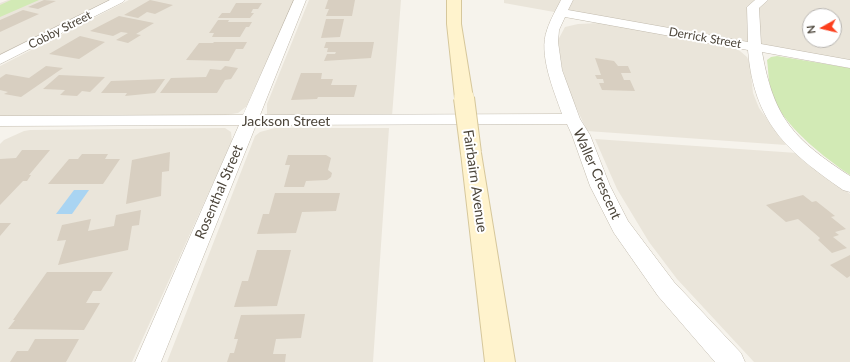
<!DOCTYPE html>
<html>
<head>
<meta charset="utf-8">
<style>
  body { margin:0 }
  #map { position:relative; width:850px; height:362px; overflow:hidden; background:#f6f3ec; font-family:Lato,sans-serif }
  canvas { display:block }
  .north { position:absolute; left:802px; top:8px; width:40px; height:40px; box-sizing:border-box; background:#fff; border:1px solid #b7b4b0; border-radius:50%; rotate:262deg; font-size:11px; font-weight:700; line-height:16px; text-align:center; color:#4b4439 }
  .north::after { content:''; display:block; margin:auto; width:14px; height:18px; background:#fc3f1d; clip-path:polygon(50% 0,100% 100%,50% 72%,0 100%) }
</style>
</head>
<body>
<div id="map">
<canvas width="850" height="362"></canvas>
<div class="north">N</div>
</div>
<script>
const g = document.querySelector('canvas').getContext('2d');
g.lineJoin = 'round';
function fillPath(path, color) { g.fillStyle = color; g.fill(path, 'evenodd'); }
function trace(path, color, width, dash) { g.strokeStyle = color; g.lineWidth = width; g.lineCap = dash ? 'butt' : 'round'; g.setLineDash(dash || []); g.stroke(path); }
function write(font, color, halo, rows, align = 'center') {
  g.font = font + ' Lato,sans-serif'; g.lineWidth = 4; g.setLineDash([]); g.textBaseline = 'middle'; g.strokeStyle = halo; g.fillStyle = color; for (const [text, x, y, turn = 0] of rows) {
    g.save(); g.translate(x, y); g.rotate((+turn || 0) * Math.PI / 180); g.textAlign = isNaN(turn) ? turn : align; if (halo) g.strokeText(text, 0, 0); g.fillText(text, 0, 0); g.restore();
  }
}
const residential = new Path2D(`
  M8,0H112L0,56V3Z
  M129,0H294L251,103L238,113L220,116L0,117V66Z
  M309,0H401L392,116L280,117L267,114V104Z
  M504,0H850V65L504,3ZM810,16H834V40H810Z
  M599,23L732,47L740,51L747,57L750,64L753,93L759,108L786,145L587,131L571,96L562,68L558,40L565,27L578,24Z
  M225,128L231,132L232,141L132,362H0V144L4,140L24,131L30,130Z
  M275,128H389L373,362H167L255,136L260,132Z
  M595,139L797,153L850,194V362H754L677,279L649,242L617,189Z`);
const green = new Path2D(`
  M11,0H39L0,17V5Z
  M777,56L850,68V175C825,158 789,130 775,102C768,90 769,74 767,60L771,57Z`);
const water = new Path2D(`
  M74,190H89L72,214H56Z`);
const building = new Path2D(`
  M44,0L56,1L38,9L28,7Z
  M150,0L173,5L155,14L147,12L138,18L124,15Z
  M328,0H355L352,16H326L329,9H325Z
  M236,3H262L258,9H253L251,13H254L250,18H218L222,13H230Z
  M23,10L39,14L0,32V20Z
  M119,16L154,23L136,34L141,35L128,43L116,40L128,33L121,32L113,36L90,31Z
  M326,19H344L340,37L321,38Z
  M218,20H229L228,22H252L249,27H246L240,37H212L214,33H209Z
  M80,36L105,42L79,59L49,54Z
  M214,42H247L243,49H236L229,61L186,60L199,43H213Z
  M326,42H374L371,58L324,61L327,54H335L336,52H327L328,48H324Z
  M595,58L614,61L618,66H628L631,73H621L624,80H630L635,91L602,90L599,83H604L603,79H597L595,75H601Z
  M46,66L63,68L21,97L4,94L8,92L0,90V78L6,74L29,78Z
  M225,66L238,68L231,79L225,80L217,93H160L171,78L206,77L210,69L221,70Z
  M301,73H322L321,79H333L331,85H357L354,97H318L317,99L291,100Z
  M59,75L105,77L90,92L82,91L77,96L60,95L65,90L43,89Z
  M165,79L155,93L125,96L127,93H101L111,81Z
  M22,150H50L29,175H31L27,181H23L0,205V159L16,158Z
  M170,152L169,171L162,172L161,196L126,204L132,160Z
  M82,154H108L105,159H120L103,184H48L69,159H78Z
  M288,155H326L331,158L328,170L332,173L331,177L327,180L306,181L304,187H284L290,165H285Z
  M275,193H340L336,211L302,212L296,233L257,234L263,214H269Z
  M803,195L812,202L816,201L835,216L831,217L846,229L835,232L839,235L833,237L847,248L832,253L818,240L820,238L798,219L786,222L766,205Z
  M141,210L139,225L132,226L128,250L58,265L66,240L57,241L62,225L91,219L88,231L114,226L116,215Z
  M0,223H11L0,236Z
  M257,250H291L277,306L234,307L242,281H248Z
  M850,255V276L847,278L830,265Z
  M47,272H113L101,291H93L86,303H100L84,330L8,329L15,320H13Z
  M305,314L301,338L276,339L273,354H286L285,362H227L230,353H234L238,339H234L241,315Z
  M35,339H79L66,362H10L17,351H28Z`);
const minor = new Path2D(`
  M110,0H125L123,2L0,64V55Z
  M294,0H306L260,115L562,114C554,91 538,54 547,30C551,18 556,10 561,0H573L568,10L748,42L747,7L755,0H768L759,8L761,44L850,60V68L762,52C774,120 795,140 850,176V192L843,190C787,151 754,123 748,50L565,17L559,30L558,42L562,70L580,119L590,135L610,186L628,221L674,282L741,353L745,362H715L658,296L614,233L590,186L572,135L567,124L256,125L161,362H135L239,125L0,126V116L243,115Z`);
const secondary = new Path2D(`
  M447,0H461V24L473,98L470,102L464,103L458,102L455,98L447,24Z
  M471,146L478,148L481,153L515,362H485L461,153L464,148Z`);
const secondaryBridge = new Path2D(`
  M464,98L471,153`);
const farStreetnames = [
  ["Cobby Street",60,30,-27],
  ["Derrick Street",705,38,10]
];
const streetNames = [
  ["Jackson Street",286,121],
  ["Waller Crescent",597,174,66],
  ["Fairbairn Avenue",475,181,82],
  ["Rosenthal Street",219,192,-67]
];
fillPath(residential, '#eae5da');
fillPath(green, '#d2eab5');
fillPath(water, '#a9d4f2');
fillPath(building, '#d8cfc1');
trace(minor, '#c2bbae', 1);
trace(secondary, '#d6c79b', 2);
fillPath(minor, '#fff');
fillPath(secondary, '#fff3cd');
trace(secondaryBridge, '#d6c79b', 22, []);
trace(secondaryBridge, '#fff3cd', 20);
write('12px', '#4b4439', '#fff', farStreetnames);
write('14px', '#4b4439', '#fff', streetNames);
</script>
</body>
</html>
